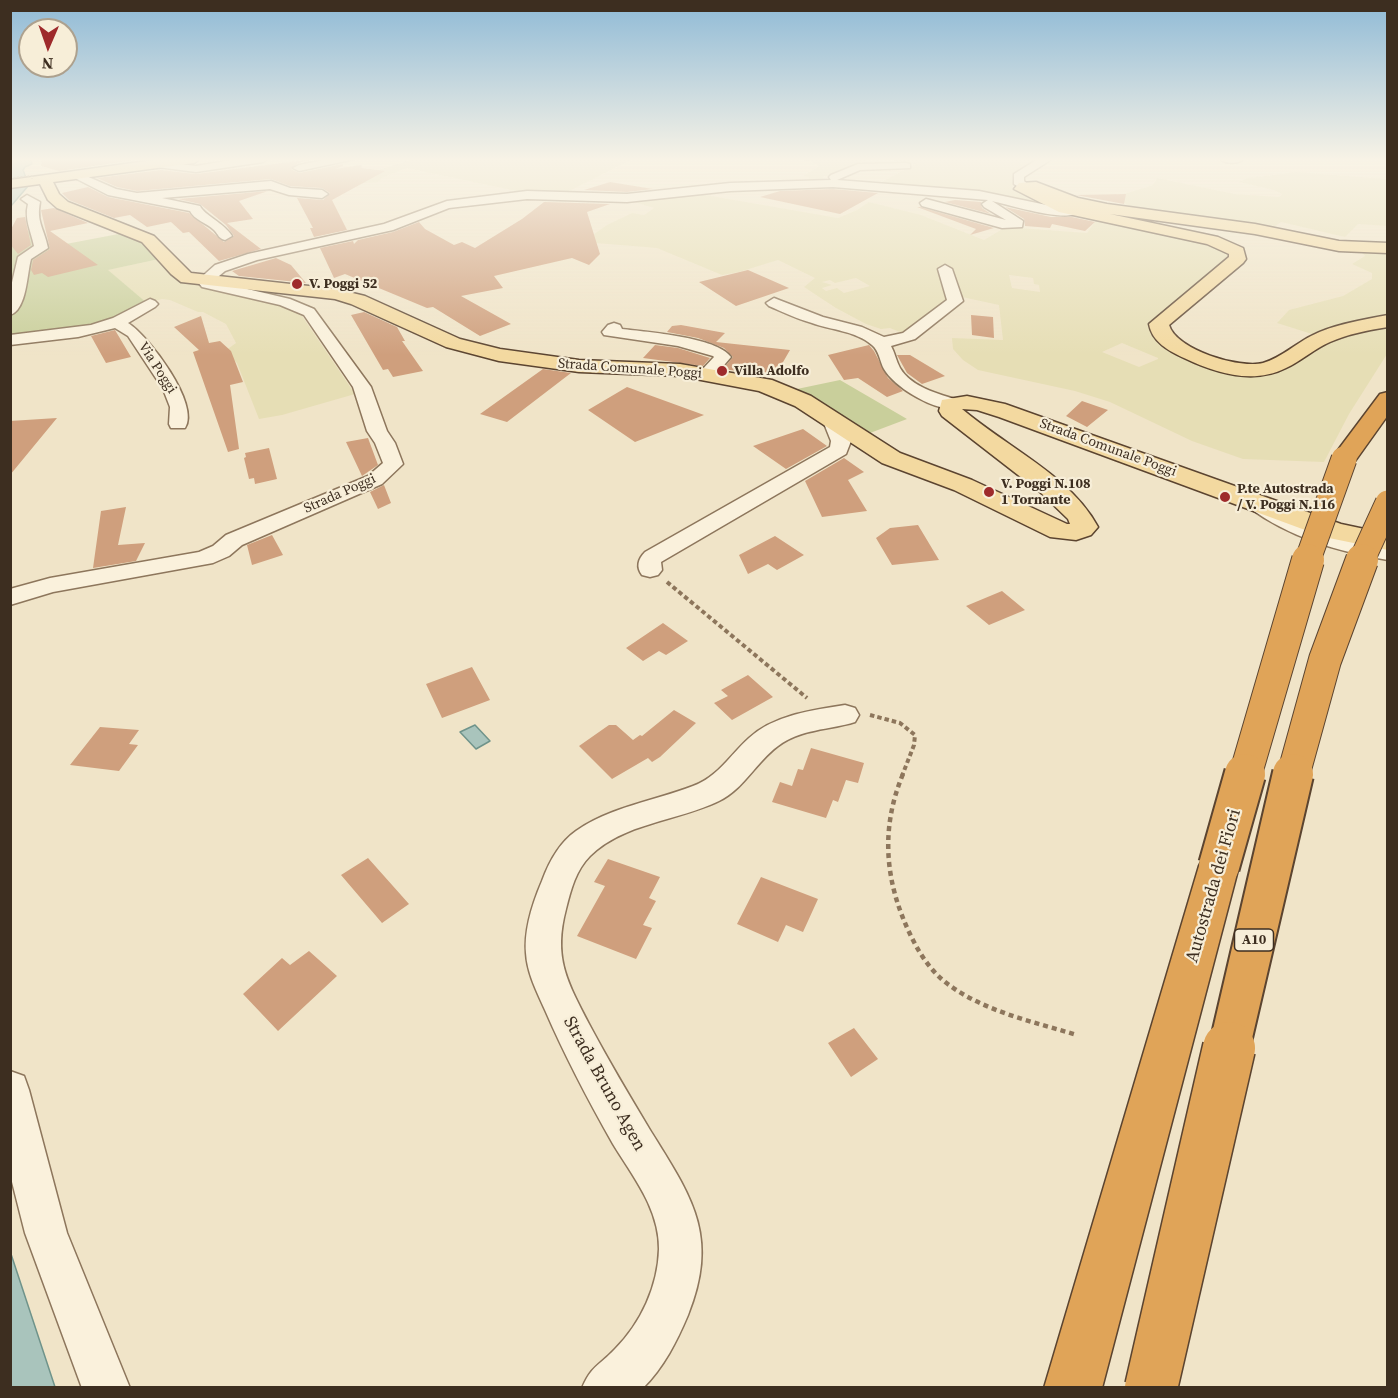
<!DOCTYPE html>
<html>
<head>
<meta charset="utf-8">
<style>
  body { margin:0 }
  #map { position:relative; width:1398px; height:1398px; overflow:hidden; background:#f0e4c8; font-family:"Source Serif 4",serif }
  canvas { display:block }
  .frame { position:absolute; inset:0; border:12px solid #3d2e20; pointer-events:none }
  .north { position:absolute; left:18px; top:18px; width:60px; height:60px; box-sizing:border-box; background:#f7eed8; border:2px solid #ada18e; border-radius:50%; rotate:182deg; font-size:16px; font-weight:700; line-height:24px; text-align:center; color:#3d2e20 }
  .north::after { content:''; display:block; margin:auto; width:21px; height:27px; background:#9e2a2b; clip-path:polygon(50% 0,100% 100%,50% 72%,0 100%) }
</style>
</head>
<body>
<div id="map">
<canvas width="1398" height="1398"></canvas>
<div class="frame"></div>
<div class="north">N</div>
</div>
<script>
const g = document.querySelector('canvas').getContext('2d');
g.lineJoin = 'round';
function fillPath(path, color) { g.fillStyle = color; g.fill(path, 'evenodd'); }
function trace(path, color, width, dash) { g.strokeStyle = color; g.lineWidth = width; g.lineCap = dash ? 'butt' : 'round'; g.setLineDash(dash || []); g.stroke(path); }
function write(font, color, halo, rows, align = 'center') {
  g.font = font + ' "Source Serif 4",serif'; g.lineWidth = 4.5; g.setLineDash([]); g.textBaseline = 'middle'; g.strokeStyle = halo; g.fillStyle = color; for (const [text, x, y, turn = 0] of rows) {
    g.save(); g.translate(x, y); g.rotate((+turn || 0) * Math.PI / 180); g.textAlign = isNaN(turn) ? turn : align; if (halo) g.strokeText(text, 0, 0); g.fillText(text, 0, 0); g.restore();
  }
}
const farmland = new Path2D(`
  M414,159H633L565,193L531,194L406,168L382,178L378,182L351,184L378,170Z
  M790,159H869L832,177L824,176L823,181H809V177L803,176L819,166L809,161Z
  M885,159H1040L1017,172L1014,176L1016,184L1012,187L1036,202L1033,204L876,185L915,164Z
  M1297,172L1387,179V226L1358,224L1345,237L1281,222L1271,229L1164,215L1130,207L1124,203V194L1153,185L1157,178L1235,194L1279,197L1282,194L1274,190L1239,182L1248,178Z
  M694,193L838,218L857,210L869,202L921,215L984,240L1006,227L1087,233L1097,219L1214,242L1231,255L1176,304L1156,318L1151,327L1157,338L1242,372L1329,339L1387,324V354L1349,414L1324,462L1243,459L1192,441L1110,402L1075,391L978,370L963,360L953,349L952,338L1003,340L999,305L962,297L905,334L890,328L881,329L866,324L836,308L804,287L815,278L778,260L739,272L722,275L657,248L583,242L607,225L632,213L644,215L654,208L628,200ZM1009,275L1033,278L1034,284L1039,285L1040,292L1012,288ZM856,278L870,286L844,293L837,288L826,291L822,288L832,285L822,282L830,280L835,283ZM1122,343L1158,358V359L1139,367L1102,352Z
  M1359,249L1387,250V317L1315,335L1277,323L1289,310L1343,296L1372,279V273L1352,264L1365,256Z
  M164,258L182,279L268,301L300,313L355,394L282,415L259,419L237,363L225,351L236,343L226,324L203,312H198L170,300L162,299L147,303L107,270Z`);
const green = new Path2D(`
  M42,230L50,247L129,232L139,237L164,258L108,270L147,303C106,328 58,332 11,338L10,233Z
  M840,380L907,419L870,433L797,389Z`);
const water = new Path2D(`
  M11,159H31L32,164L25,167L23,170L29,185L11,206Z
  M475,725L490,741L476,749L460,732Z
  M11,1254L55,1387H11Z`);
const building = new Path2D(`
  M42,159H141L59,171L41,166Z
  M313,159H316L298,163L291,169L299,173L343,164V166L335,169L361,165L362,168L385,171L332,200L347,230L314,237L310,228H313L297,198L323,200L330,193L322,188L290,186L271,179L137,191L117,187L97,178L161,170L196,174Z
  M610,182L653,189L627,192L584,190Z
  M88,187L108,197L189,213L224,242L234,236L226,225L200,204L178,199L268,191L239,201L253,219L227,223L261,249L219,261L189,232L183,233L171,222L147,227L130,215L114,218L69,200L62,193Z
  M833,189L878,193L840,214L760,197L780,191Z
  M1126,194L1124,204L1076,195Z
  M955,200L981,202L982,208L991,214L945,202Z
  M544,202L610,204L587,212L600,254L589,265L572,258L494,276L503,288L461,296L511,324L480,336L433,307L427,308L345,274L334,278L320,248L353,241L354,244L358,240L393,232L419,222L425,229L454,245L462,242L475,248L522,219Z
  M917,207H920L994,228L970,235L976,229Z
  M1005,207L1051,217H1072L1095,222L1085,231L1052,224L1050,228L1025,226L1024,219Z
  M54,208L88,223L50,231L98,265L48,277L42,273L34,275L31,270L33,260L50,249L41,210Z
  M25,217L31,245L18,254L10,244V231L17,218Z
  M276,258L291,265L306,283L239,276L232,271Z
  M748,270L789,288L736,306L699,282Z
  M364,312L397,327L405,341H402L423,371L393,377L388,369L383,370L351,315Z
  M971,315L993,317L994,338L972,335Z
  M201,316L209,343L220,341L231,351L243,382L230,385L239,449L228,452L193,352L199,350L174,327Z
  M681,325L725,333L716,342L790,350L775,376L723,369L733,357L724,348L698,338L667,332L672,326Z
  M115,330L131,357L106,363L91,336Z
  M655,345L678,348L710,358L703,366L643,358Z
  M869,345L874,351L888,378L903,391L887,397L858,378L844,380L828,355Z
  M897,355H910L945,376L922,384L907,373Z
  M543,369L571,373L507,422L480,414Z
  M627,387L704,415L635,442L588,410Z
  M1082,401L1108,410L1087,427L1066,416Z
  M57,418L10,475V421Z
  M803,429L827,446L786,469L753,446Z
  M368,438L378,465L362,476L346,442Z
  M269,448L277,479L255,484L254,478L249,479L244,458L246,457L245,453Z
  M844,458L864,472L848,480L867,511L822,517L805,481Z
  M384,485L391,503L378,509L370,492Z
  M126,507L118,545L145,543L136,561L93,568L101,511Z
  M918,525L939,560L892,565L876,538L890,528Z
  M272,535L283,555L252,565L247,545Z
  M775,536L804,555L777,570L768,564L748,574L739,555Z
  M1002,591L1025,610L989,625L966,606Z
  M663,623L688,641L666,655L659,651L643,661L626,648Z
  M472,667L490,700L442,718L426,684Z
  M748,675L773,697L732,720L714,703L728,696L721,690Z
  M674,710L696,723L660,757L652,762L648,758L612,779L579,746L609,725H616L633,740L640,735L642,736Z
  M100,727L139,730L129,744L138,745L119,771L70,765Z
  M811,748L864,763L858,783L846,780L838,802L833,800L826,818L772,802L780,782L792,786L798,769L803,770Z
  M368,858L409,904L382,923L341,875Z
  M608,859L660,877L649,898L656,901L643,925L652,928L636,959L577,936L605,886L594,882Z
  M761,877L818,899L803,932L786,925L778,942L737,924Z
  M309,951L337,976L278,1031L243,994L282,958L290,965Z
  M854,1028L878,1059L851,1077L828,1043Z`);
const pathFar1 = new Path2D(`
  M667,582L807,698
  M870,715L900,723L915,735L914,745L902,776`);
const path = new Path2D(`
  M903,774C880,829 885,882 910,934C919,953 931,972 949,985C986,1012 1034,1022 1077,1035`);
const minor = new Path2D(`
  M238,159H268L263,162L196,172L157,167L151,164L157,161L196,166Z
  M329,159H355L299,171L293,168L299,165Z
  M1038,159H1052L1024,177V181L1030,186L1028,188H1020L1014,184V174Z
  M1220,159H1244C1239,164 1225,164 1220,159Z
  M906,163L910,164V168L860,170L837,180L979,191L1061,208H1073L1079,212C1067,223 1010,205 992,201L1023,221L1022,227L1002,228L922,206L920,203L926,199L1006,220L984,207L982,204L988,200L833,187L730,191L627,202L527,199L449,208L393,230L257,260L225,271L213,281L290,299L314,309L371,387L387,431L395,443L403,464L382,484L242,545L229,556L213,563L53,592L10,605V589L50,578L199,552L213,546L226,535L368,476L383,463L375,443L367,431L353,387L304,315L280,305L202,287L197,281L215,265L248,254L384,224L447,201L527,191L627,194L730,183L831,180L829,177L831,175L858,164Z
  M77,172L116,189L137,193L271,181L290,188L322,190L328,194L322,198L289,195L270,189L162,198L200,206C204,215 224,223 232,236L225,240C218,238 219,235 214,230C207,223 194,220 190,211L108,195L73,177V173Z
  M27,195L40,202C36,222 44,228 48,248L31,259C27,273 27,310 10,315V291L18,257L34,246C31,231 24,219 28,204L21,199Z
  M945,265L952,269L963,301L915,339L891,346C895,353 896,361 900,368C911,387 939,394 958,400L961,404L958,408C937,413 895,388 884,369C880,362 879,350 872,345C856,331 831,330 812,323C797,319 783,312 769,306L766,303L774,298L779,300L823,317L862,327L884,337L903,333L947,300L938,269Z
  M150,299L155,301L158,304L155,307L128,323C148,335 201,405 185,428H171L169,424L170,407L163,389L128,336L115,328L78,337L10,345V335L91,325L113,318Z
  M614,323L620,325L622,329C647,332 717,337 731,357L713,378H701L698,374L714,357L713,356L678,346L604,335L602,332L608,325Z
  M832,415L839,417L851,441L846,454L661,562L662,570L658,575L650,577L642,575C636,567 638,559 645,552L830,447L831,441L823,421L825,417Z
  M1255,497C1271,501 1285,514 1301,522C1328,535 1357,541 1388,546V560C1336,551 1291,538 1248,507L1244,503L1248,499Z
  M845,705L855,708L859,715L855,722C829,730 800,729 778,746C756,762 744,789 719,801C678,821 623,823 590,856C576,870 571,889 566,909C553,958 567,981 589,1024C608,1060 629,1095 650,1130C691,1196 720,1235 688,1315C677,1341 664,1367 643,1388H582C592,1365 599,1366 615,1349C641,1323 658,1286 659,1249C659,1208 633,1177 613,1144C588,1100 565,1056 545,1010C537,992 527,973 526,953C524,929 533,902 542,881C549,862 559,843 576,831C610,807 654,801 693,786C718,777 730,755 749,738C774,715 813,710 845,705Z
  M10,1071L24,1076L29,1090L67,1233L130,1388H82L25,1233L10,1174Z`);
const major = new Path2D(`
  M161,159H200L194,163L53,182L59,194L68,202L154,236L191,273L336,289L365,296L460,339L500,349L579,360L680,364L772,380L811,396L900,453L972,480L1067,524H1070L1068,519L1040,492L942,416L939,411L942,400L967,396L1005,404L1341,524L1388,534V550L1324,537L999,417L977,410L962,409C1005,446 1071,476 1098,527L1091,535L1076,540L1050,537L954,490L882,463L795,406L759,391L680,376L579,372L499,361L446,347L351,304L335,299L181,282L171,274L142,242L57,208L48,200L40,184L10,188V180Z
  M1036,182L1078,198L1107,204L1255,224L1339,241L1388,243V253L1339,251L1255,234L1110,214L1218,237L1243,248L1246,259L1243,263L1169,325C1176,350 1240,369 1263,363C1281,358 1295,344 1311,336C1335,324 1362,320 1388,315V327C1368,330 1348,334 1330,342C1314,349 1301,361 1286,368C1253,385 1215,373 1184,358C1169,351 1152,342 1149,324L1229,257V254L1207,244L1059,212L1014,189L1019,183Z`);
const highway = new Path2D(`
  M1388,392V415L1353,464L1344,466L1335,464L1332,459L1335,454L1380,394Z
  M1219,849L1233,854L1239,866L1102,1388H1044L1199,866L1205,854Z`);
const pathBridge = new Path2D(`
  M32,175V179
  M10,178L29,176`);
const highwayBridgeFar3 = new Path2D(`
  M1307,562L1344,459
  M1361,562L1388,503`);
const highwayBridgeFar2 = new Path2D(`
  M1245,776L1308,560
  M1293,776L1325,660L1362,560`);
const highwayBridgeFar1 = new Path2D(`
  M1219,866L1245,774
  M1229,1049L1293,774`);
const highwayBridge = new Path2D(`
  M1151,1388L1229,1048`);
const markers = [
  [297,284,6,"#9e2a2b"],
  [722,371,6,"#9e2a2b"],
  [989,492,6,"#9e2a2b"],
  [1225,497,6,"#9e2a2b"]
];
const farPoinames = [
  ["V. Poggi 52",309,284],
  ["Villa Adolfo",734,371],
  ["V. Poggi N.108",1001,484],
  ["1 Tornante",1001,500],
  ["P.te Autostrada",1237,489],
  ["/ V. Poggi N.116",1237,505]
];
const farStreetnames = [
  ["Via Poggi",157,368,57],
  ["Strada Comunale Poggi",630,369,4],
  ["Strada Comunale Poggi",1108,448,20],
  ["Strada Poggi",340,494,-24]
];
const shields = [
  [1254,940,39]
];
const shieldNames = [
  ["A10",1254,940]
];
const nearStreetnames = [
  ["Autostrada dei Fiori",1214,886,-74],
  ["Strada Bruno Agen",604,1084,61]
];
fillPath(farmland, '#e6deb5');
fillPath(green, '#c9cf9b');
fillPath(water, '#a9c4bc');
trace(water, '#6f938a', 1.5);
fillPath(building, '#cf9f7d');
trace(minor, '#8d765c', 3);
trace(major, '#5b4430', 3);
trace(highway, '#5b4430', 3);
trace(pathFar1, '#8d765c', 4, [4.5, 3]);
trace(path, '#8d765c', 4.5, [5, 4]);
fillPath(minor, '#faf1dc');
fillPath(major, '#f3d9a0');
fillPath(highway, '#e0a458');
trace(highwayBridgeFar3, '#5b4430', 27, []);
trace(highwayBridgeFar2, '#5b4430', 34, []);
trace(highwayBridgeFar1, '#5b4430', 44, []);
trace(highwayBridge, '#5b4430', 55, []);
trace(pathBridge, '#8d765c', 1.5, [2, 1.5]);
trace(highwayBridgeFar3, '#e0a458', 25);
trace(highwayBridgeFar2, '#e0a458', 32);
trace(highwayBridgeFar1, '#e0a458', 40);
trace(highwayBridge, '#e0a458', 52);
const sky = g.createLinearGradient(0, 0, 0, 355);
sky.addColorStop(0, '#8fbad6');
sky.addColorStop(0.45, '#f8f3e6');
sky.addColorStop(1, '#f8f3e600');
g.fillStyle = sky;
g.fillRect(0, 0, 1398, 355);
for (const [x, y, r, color] of markers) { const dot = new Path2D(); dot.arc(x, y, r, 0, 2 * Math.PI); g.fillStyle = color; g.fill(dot); trace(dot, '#f7eed8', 2); }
write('bold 14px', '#3d2e20', '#f7eed8', farPoinames, 'left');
write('14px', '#3d2e20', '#f7eed8', farStreetnames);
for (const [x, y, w] of shields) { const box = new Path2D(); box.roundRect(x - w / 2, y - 11, w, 22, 4.5); g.fillStyle = '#f7eed8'; g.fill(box); trace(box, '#3d2e20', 1.5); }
write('bold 14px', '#3d2e20', null, shieldNames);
write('18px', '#3d2e20', '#f7eed8', nearStreetnames);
</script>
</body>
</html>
